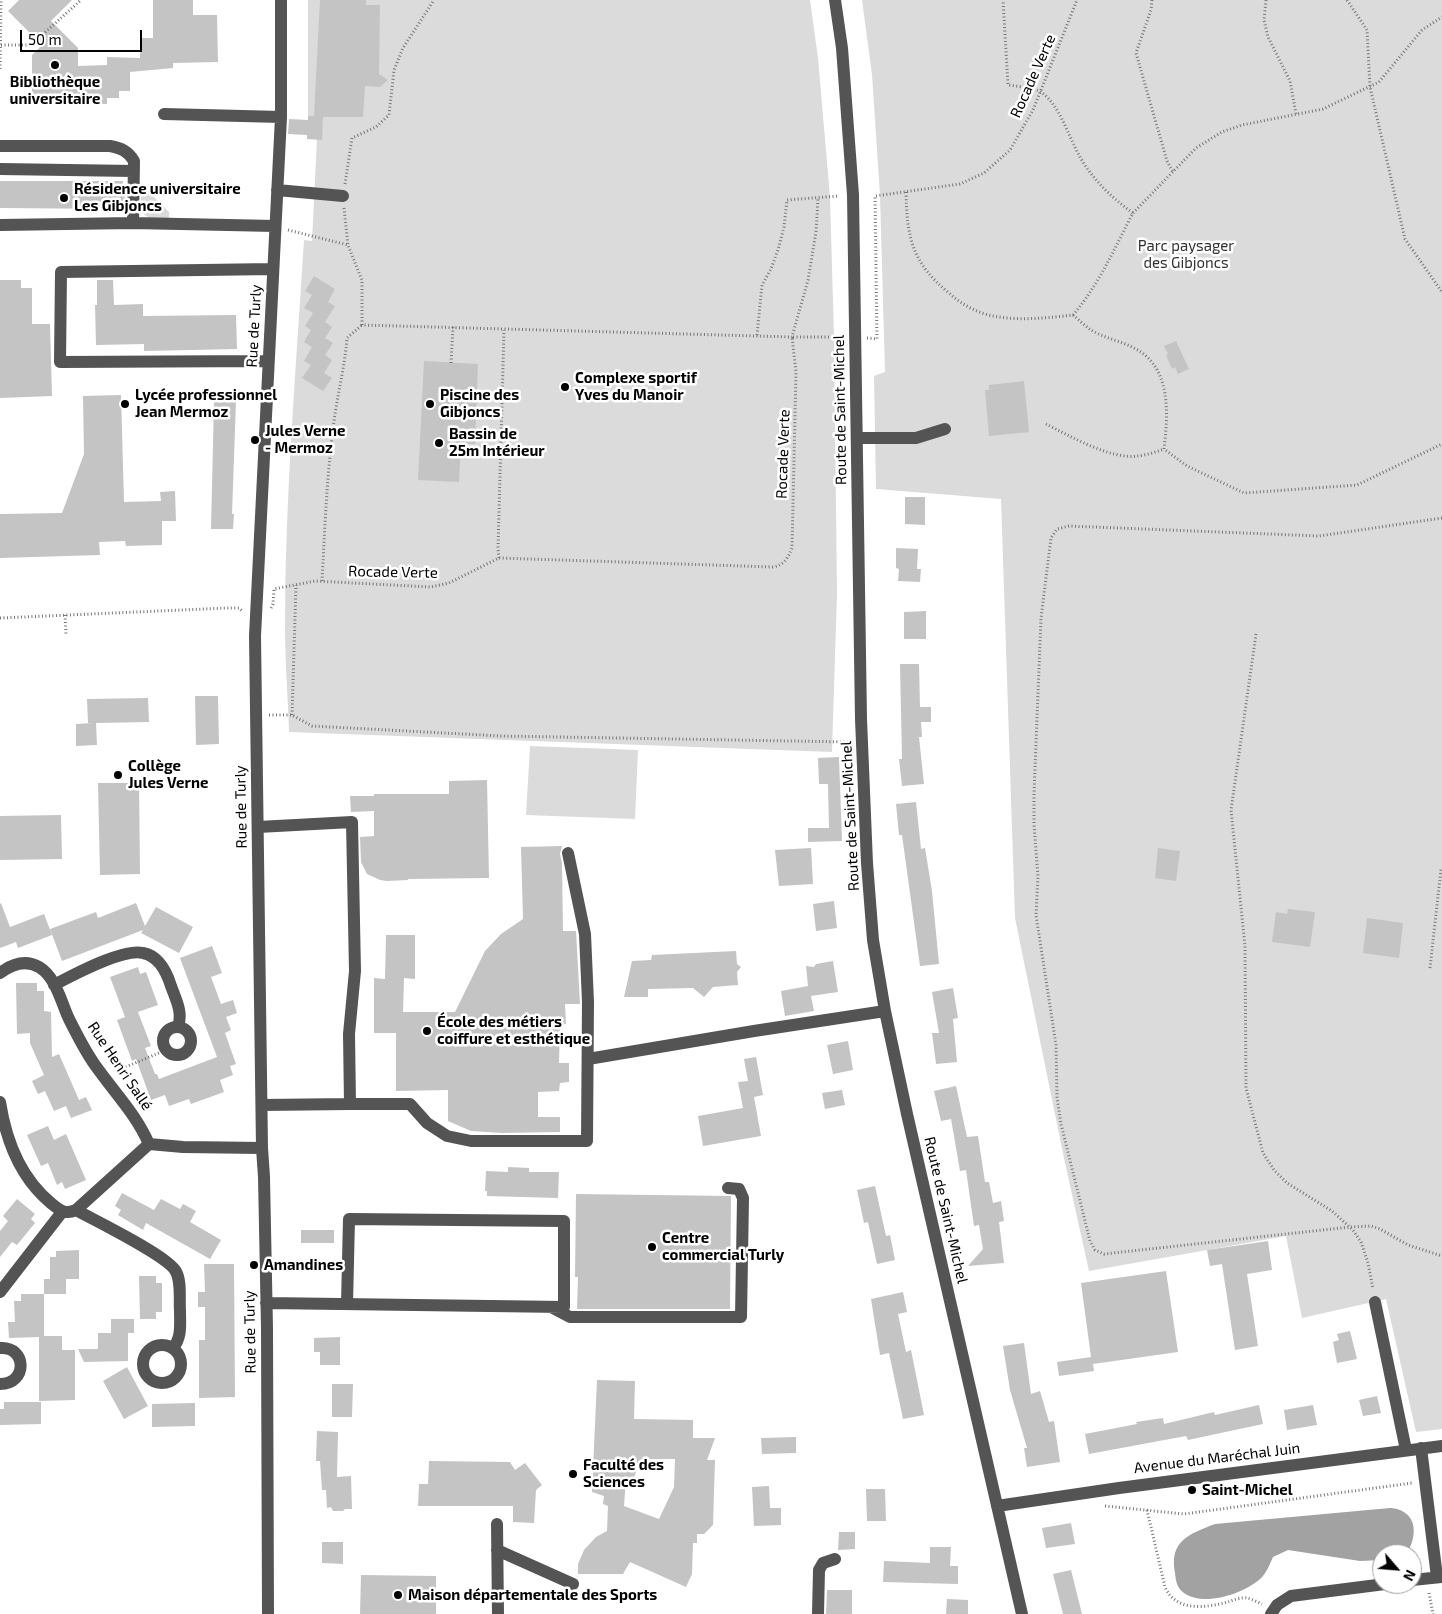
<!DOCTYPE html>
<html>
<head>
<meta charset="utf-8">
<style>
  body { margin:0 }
  #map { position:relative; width:1442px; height:1614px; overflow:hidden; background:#fff; font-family:"Exo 2",sans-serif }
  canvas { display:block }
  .north { position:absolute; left:1372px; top:1544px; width:50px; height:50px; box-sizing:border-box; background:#fff; border:1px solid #999; border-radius:50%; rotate:117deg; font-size:14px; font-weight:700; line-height:20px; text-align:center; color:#000 }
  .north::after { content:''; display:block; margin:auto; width:18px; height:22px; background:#000; clip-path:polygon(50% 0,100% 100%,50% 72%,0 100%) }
  .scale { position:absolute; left:20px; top:30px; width:122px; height:22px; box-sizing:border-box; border:2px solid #000; border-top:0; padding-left:6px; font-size:15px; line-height:18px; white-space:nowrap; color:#000; -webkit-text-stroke:4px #fff; paint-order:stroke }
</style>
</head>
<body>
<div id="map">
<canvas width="1442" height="1614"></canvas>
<div class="north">N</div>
<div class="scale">50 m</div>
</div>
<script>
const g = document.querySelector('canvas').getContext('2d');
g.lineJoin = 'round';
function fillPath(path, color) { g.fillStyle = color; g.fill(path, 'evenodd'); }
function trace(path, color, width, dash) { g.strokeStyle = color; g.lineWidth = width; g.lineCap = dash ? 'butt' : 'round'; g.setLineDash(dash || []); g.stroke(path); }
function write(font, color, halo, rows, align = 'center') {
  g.font = font + ' "Exo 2",sans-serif'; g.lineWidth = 5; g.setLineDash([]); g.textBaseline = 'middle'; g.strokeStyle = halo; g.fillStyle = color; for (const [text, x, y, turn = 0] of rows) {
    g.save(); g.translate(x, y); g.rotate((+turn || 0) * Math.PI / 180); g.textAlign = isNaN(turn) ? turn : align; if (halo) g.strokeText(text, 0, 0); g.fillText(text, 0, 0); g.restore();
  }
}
const green = new Path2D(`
  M308,0H810L818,58L830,197L834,336L837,594L832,752L289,732C288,697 285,661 285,626C285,497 296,369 304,240L312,241L317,139L308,116Z
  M862,0H1442V1429L1416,1432L1386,1299L1302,1318L1286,1236L1089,1271L1065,1163L1015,918L1001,499L876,489L874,376L885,372L880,195L872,75Z
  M140,183L169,212V218L151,219L142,213Z
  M530,746L638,750L635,819L526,815Z`);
const water = new Path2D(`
  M1390,1508C1393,1508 1399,1509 1402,1511C1419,1519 1415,1542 1406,1554H1382V1560L1360,1561L1288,1550L1273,1557C1269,1566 1266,1574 1259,1580C1242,1594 1204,1607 1184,1593C1177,1588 1176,1582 1175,1573C1169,1541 1189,1534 1215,1524Z`);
const building = new Path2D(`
  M19,0H72L51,21L78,48V66L107,65V57L140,58V38H153V0H193V15H217L218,62L173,63V68L130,72V91H119V98H107V104L56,105V102H32V55L42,45L8,11Z
  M320,0H366V5H380L379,74L388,80L380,87L365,86L363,117H321H323L322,140L307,139V135L288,134L289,119L308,120V116H314Z
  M0,181H123V192H125V205H123V209L0,208Z
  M314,276L335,289L328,302L335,306L325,322L332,327L325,338L333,343L325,355L332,360L324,373L332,378L323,391L302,378L311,365L304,361L312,347L304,342L311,330L305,326L313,313L304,308L312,295L305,291Z
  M0,280H21V288H32V324H50L52,396L0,398Z
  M97,280H113L114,305L143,304V316L236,315L237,349L144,351V344L96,345L95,305H97Z
  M1176,341L1189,369L1178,374L1175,367L1172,369L1166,355L1168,354L1164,346Z
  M424,361L478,364L475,444H461L459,482L418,480Z
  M1024,381L1029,432L989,436L985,390H989V385Z
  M121,395L124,502L161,501L160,492L175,491L176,521H162V545L126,546L125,541L99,542L100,555L0,558V514L62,513L84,454L83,396Z
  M214,401H236L232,514H234L233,529H211Z
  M905,497H925V525L905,524Z
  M896,548L918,549L917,569H921L920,582L898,581L899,569L896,568Z
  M926,611V639H904V612Z
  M900,664H919L920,707H931V722H921L922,737H919L924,784L902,786L899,759H902Z
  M195,696H218L219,744L196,745Z
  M148,698L149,722L96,723L97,745L76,746V724L93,723H88L87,699Z
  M839,757L842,841L808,842V828H829L828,784H819L818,758Z
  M487,780L489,878L408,879V880L387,881L380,880L367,874L361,862L360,837L374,836V811L351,812L350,796H374V794H449V781Z
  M98,783H139L140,874L100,875Z
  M916,802L921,849L925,848L932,891L939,964L920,966L902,835H899L896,804Z
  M61,815L62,859L0,860V816Z
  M562,846L560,854L562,863L563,931H576L580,1004H565L566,1024L560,1025L559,1063H569V1082L560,1083L559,1091L538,1092V1117H560V1132L502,1133L471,1131L448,1121V1090L396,1091V1033H374V978L385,979L386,935H415V979L404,978L403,1012H455L485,951L501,934L523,919L521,847Z
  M811,848L813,884L779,886L775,850Z
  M1158,848L1180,851L1176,881L1155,878Z
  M834,901L837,928L816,931L813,904Z
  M1,903L10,927L44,914L52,935L18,948L16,942L0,948V904Z
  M136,903L145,926L156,907L193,927L179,953L141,933L143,930L62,961L50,929L96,912L98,918Z
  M1288,909L1315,912L1310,947L1272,942L1276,912L1287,914Z
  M1367,918L1403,923L1399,958L1363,953Z
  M212,946L222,973L211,977L221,1004L233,1000L237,1013L226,1017L231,1030L225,1033L236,1064L230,1066L233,1075L220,1080L224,1092L191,1104L189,1099L169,1106L165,1095L151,1100L136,1059L132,1061L117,1020L125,1017L110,977L138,967L140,974L146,972L158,1005L138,1012L151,1046L145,1048L155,1074H157L159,1079L217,1057L180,958Z
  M736,951L737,964L741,967L737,972L738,985L713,987L704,997L693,988L648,989V997H624L632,961L651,960L652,955Z
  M833,961L838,992L811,996L814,1011L785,1016L781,991L808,986L806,966L814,967L816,964Z
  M16,983H37V991H44V1011L51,1012L52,1057L59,1054L79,1100L86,1097L92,1110L71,1118L66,1106L54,1111L45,1091L38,1094L32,1081L44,1075L30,1043V1033L17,1034Z
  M953,988L958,1018L953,1019L957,1062L936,1064L932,1033H939L932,992Z
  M848,1041L853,1070L833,1074L827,1045Z
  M756,1057L763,1095L754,1097L761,1136L703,1146L698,1116L743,1108L738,1082L748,1081L744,1059Z
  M956,1086L967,1137L978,1136L985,1182H989L993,1203L1001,1201L1004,1221L999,1222L1004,1263L968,1266L983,1249L979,1225L974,1226L966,1170L960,1171L951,1119L941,1121L934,1091Z
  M842,1090L845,1105L825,1109L822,1093Z
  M48,1126L54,1140L66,1134L86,1180L65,1189L62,1182L57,1185L48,1163L41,1166L27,1135Z
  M508,1167L529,1168V1172H559L558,1198L487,1196V1191H485L486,1171L508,1172Z
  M875,1186L886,1236L890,1235L895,1260L877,1264L868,1222L864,1223L857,1190Z
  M122,1193L154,1210L161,1199L180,1209L183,1204L196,1211L190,1222L221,1240L210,1259L146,1223L143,1230L118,1215L121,1210L115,1206Z
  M576,1194L731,1196L730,1309H577L578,1277H575Z
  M17,1199L35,1214L31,1219L35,1223L17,1245L12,1242L0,1257V1231L8,1221L3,1216Z
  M301,1230H334V1243H301Z
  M1268,1241L1272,1270L1247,1274L1258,1346L1235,1350L1222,1264L1210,1266L1207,1250Z
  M79,1250V1279H66V1294H44V1279H50V1257H56V1251Z
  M204,1264H234L235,1397L199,1398V1340H205V1307H198V1292H205Z
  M1166,1271L1178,1352L1093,1364L1094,1371L1059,1376L1057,1362L1091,1357L1081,1283Z
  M139,1276H156V1283H162V1312H156V1319H140Z
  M903,1292L907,1312L898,1314L906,1352L911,1350L924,1415L903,1419L889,1353L880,1355L871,1299Z
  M21,1294H44V1336H62V1350H75V1400L39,1401V1337L9,1338L8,1322H15L14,1301H21Z
  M111,1319H134V1333H128V1361L84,1362L78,1349H98V1333H111Z
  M1350,1331L1357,1359L1337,1363L1333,1342L1339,1340L1337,1334Z
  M340,1337V1365H320V1352H314V1338Z
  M1024,1343L1031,1394L1040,1391L1049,1422L1054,1421L1060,1462L1027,1467L1024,1448H1027L1010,1390L1003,1346Z
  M127,1367L148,1406L124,1419L103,1381Z
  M597,1380L635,1381L634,1419L693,1420V1438H715L707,1460H715L713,1525L704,1534H697V1543H693L692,1574L686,1587L630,1562L623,1574H578V1564L584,1550L596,1537L607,1531L608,1506L603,1504L604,1496L592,1492ZM641,1459H675L674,1487L659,1519L624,1506L626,1479L633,1480Z
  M332,1384H353L352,1417H332Z
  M1377,1396L1381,1413L1363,1416L1359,1400Z
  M4,1402H41V1424L0,1425V1409H4Z
  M195,1403V1426L152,1427V1404Z
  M1259,1405L1263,1424L1188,1440L1186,1436L1089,1454L1085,1434L1137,1424L1136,1422L1163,1418L1164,1424L1214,1412L1215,1415Z
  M1313,1405L1317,1425L1287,1430L1284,1410Z
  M317,1431L338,1432L337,1477L351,1476L352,1509H345L343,1511H333L331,1507L327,1508L326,1490H322L320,1461H316Z
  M796,1437V1453L762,1454L761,1438Z
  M429,1461L510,1462L515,1470L525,1463L542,1485L536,1490L534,1523L513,1522V1506H418L419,1484H428Z
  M769,1486L770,1508H781V1525L754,1526L752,1487Z
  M866,1489H885L886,1521H867Z
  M1071,1523L1075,1544L1046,1548L1042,1528Z
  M839,1532H855V1549L838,1550Z
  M322,1542H343V1564L322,1563Z
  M930,1547H951L950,1566H958V1584L883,1582L884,1561L930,1563Z
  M1071,1570L1082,1614H1063L1053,1574Z
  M361,1575L436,1576V1614H360Z
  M827,1590H852V1614H826Z
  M947,1599L968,1600V1614H946Z`);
const path = new Path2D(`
  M1152,0L1151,10L1136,53L1167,161L1173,172
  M1266,0L1264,20L1268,37L1290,81L1296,114
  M1347,0L1367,30L1370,87L1405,239L1442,292
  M1,45H31L81,0
  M0,69L1,0
  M345,184L352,138L376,127L389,115L394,70L403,48L434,0
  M906,192C907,238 912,263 949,293C961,304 977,313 993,316C1019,321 1047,318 1073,315C1100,283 1114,249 1133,213C1112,198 1093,180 1080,157C1069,138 1060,105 1041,92C1035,88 1016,86 1008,85L1003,0
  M344,208L348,245L362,280V325L792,337L808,280L816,232L818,198
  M1133,213L1196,148L1222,132L1242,125L1323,109L1379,82L1422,30L1442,17
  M288,230L348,245
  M1073,315C1079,320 1085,326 1091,330C1104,338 1121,341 1134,348C1172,367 1168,414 1164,449L1187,466L1244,493L1357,485L1442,444
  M757,335L762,285L771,269L778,250L784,227L787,200L839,196
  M867,338L877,339L875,196L960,184L984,173L1010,150L1033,110L1077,0
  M451,363L453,327
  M1046,424C1070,436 1111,460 1138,456C1147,455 1156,452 1164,449
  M1442,518L1319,536L1069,526L1057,529L1051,538L1041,618L1034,794V824L1038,877L1036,915L1056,1045L1057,1097L1061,1124L1090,1241L1095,1250L1104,1254L1350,1227L1371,1226L1380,1229L1408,1245L1442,1256
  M499,558L498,549L504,330
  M322,581C325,526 327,469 335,414C339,388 345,364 347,338L362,325
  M271,608L273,604L274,589L315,581L431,587L449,583L499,558L773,567C784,565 788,558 792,548L796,372L792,337H841
  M65,615L66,635
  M0,618L227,608H239L243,612
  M1256,634L1231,810L1245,946L1246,1088L1263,1153L1274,1170L1287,1183L1332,1211L1353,1230L1361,1242L1368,1263L1373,1289
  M269,715H292L312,726L501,736L849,742
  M292,715L296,585
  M1430,968L1441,869
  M116,1071L166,1050
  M1105,1506L1184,1514L1412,1483
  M1147,1510L1165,1587C1176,1612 1205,1608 1228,1602C1233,1600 1242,1597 1247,1598C1252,1599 1257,1602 1262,1604
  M1429,1593L1433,1614`);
const minor = new Path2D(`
  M835,0L842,48L853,195L861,719L867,863L873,940L885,1011L907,1114L1022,1614
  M164,114L281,117
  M0,146H110C121,148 128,151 134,161L133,223
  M0,169L134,171
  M277,190L343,196
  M0,225L133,223L275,226
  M268,361L60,362L61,272L273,269
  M857,438H916L945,429
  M258,827L352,822L355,971L349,1034L350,1104L262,1105
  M0,973C12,964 25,959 39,967C56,977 61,1002 69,1019C77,1035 85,1051 95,1065C114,1092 136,1114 149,1144
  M54,985C73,975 123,948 143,953C159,956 167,973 171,986C176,1000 183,1012 178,1027
  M163 1041a14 14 0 1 1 28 0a14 14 0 1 1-28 0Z
  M588,1059L754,1031L885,1011
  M0,1102C6,1141 21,1179 52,1204C60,1210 65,1215 76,1210L149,1144L183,1147L262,1148
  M350,1104H410L427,1123L447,1136L471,1141H587L588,1002L585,934L568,853
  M76,1210C96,1221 164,1254 175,1270C182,1280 179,1299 180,1311C180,1325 182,1337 173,1348
  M0,1292L62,1212
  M1375,1302L1406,1450
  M266,1303L564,1307V1221L349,1219L347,1304
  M551,1307L570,1317H741L743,1198L739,1189L728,1188
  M143 1364a19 19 0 1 1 38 0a19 19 0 1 1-38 0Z
  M0,1348C27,1346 28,1384 0,1384
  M1421,1448L1437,1577
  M997,1506L1119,1488L1442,1446
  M497,1524L498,1614
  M497,1550L573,1584
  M1412,1580L1442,1577
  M268,1614L267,1328L264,1177L262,1148L255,636L281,117V0
  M818,1614L819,1570L823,1563L835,1559
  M1271,1614L1277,1605L1291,1596L1385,1584`);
const markers = [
  [55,65,5,"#000"],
  [64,198,5,"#000"],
  [565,387,5,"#000"],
  [125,404,5,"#000"],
  [430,404,5,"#000"],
  [255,440,5,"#000"],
  [439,443,5,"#000"],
  [118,775,5,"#000"],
  [427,1031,5,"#000"],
  [652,1247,5,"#000"],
  [254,1265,5,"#000"],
  [573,1474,5,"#000"],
  [1192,1490,5,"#000"],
  [398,1595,5,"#000"]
];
const streetNames = [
  ["Rocade Verte",1033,76,-66],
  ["Rue de Turly",254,326,-87],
  ["Route de Saint-Michel",840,410,-91],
  ["Rocade Verte",783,454,-88],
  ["Rocade Verte",393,572,1],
  ["Rue de Turly",241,807,-91],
  ["Route de Saint-Michel",850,816,-93],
  ["Rue Henri Sallé",120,1066,56],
  ["Route de Saint-Michel",946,1210,77],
  ["Rue de Turly",250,1332,-91],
  ["Avenue du Maréchal Juin",1217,1458,-7]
];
const poiNames = [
  ["Bibliothèque",55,82,"center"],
  ["universitaire",55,99,"center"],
  ["Résidence universitaire",74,189],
  ["Les Gibjoncs",74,206],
  ["Complexe sportif",575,378],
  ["Yves du Manoir",575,395],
  ["Lycée professionnel",135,395],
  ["Jean Mermoz",135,412],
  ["Piscine des",440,395],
  ["Gibjoncs",440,412],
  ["Jules Verne",265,431],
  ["- Mermoz",265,448],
  ["Bassin de",449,434],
  ["25m Intérieur",449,451],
  ["Collège",128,766],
  ["Jules Verne",128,783],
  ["École des métiers",437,1022],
  ["coiffure et esthétique",437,1039],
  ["Centre",662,1238],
  ["commercial Turly",662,1255],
  ["Amandines",264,1265],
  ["Faculté des",583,1465],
  ["Sciences",583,1482],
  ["Saint-Michel",1202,1490],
  ["Maison départementale des Sports",408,1595]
];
const parkNames = [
  ["Parc paysager",1186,246],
  ["des Gibjoncs",1186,263]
];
fillPath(green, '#dbdbdb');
fillPath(water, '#a2a2a2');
fillPath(building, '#c4c4c4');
trace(path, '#767676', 3, [1, 2.5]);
trace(minor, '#545454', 12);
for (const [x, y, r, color] of markers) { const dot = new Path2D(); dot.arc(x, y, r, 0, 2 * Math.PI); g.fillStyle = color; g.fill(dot); trace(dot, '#fff', 2); }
write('15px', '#000', '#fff', streetNames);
write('bold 15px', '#000', '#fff', poiNames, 'left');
write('15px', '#323232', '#fff', parkNames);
</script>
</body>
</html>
